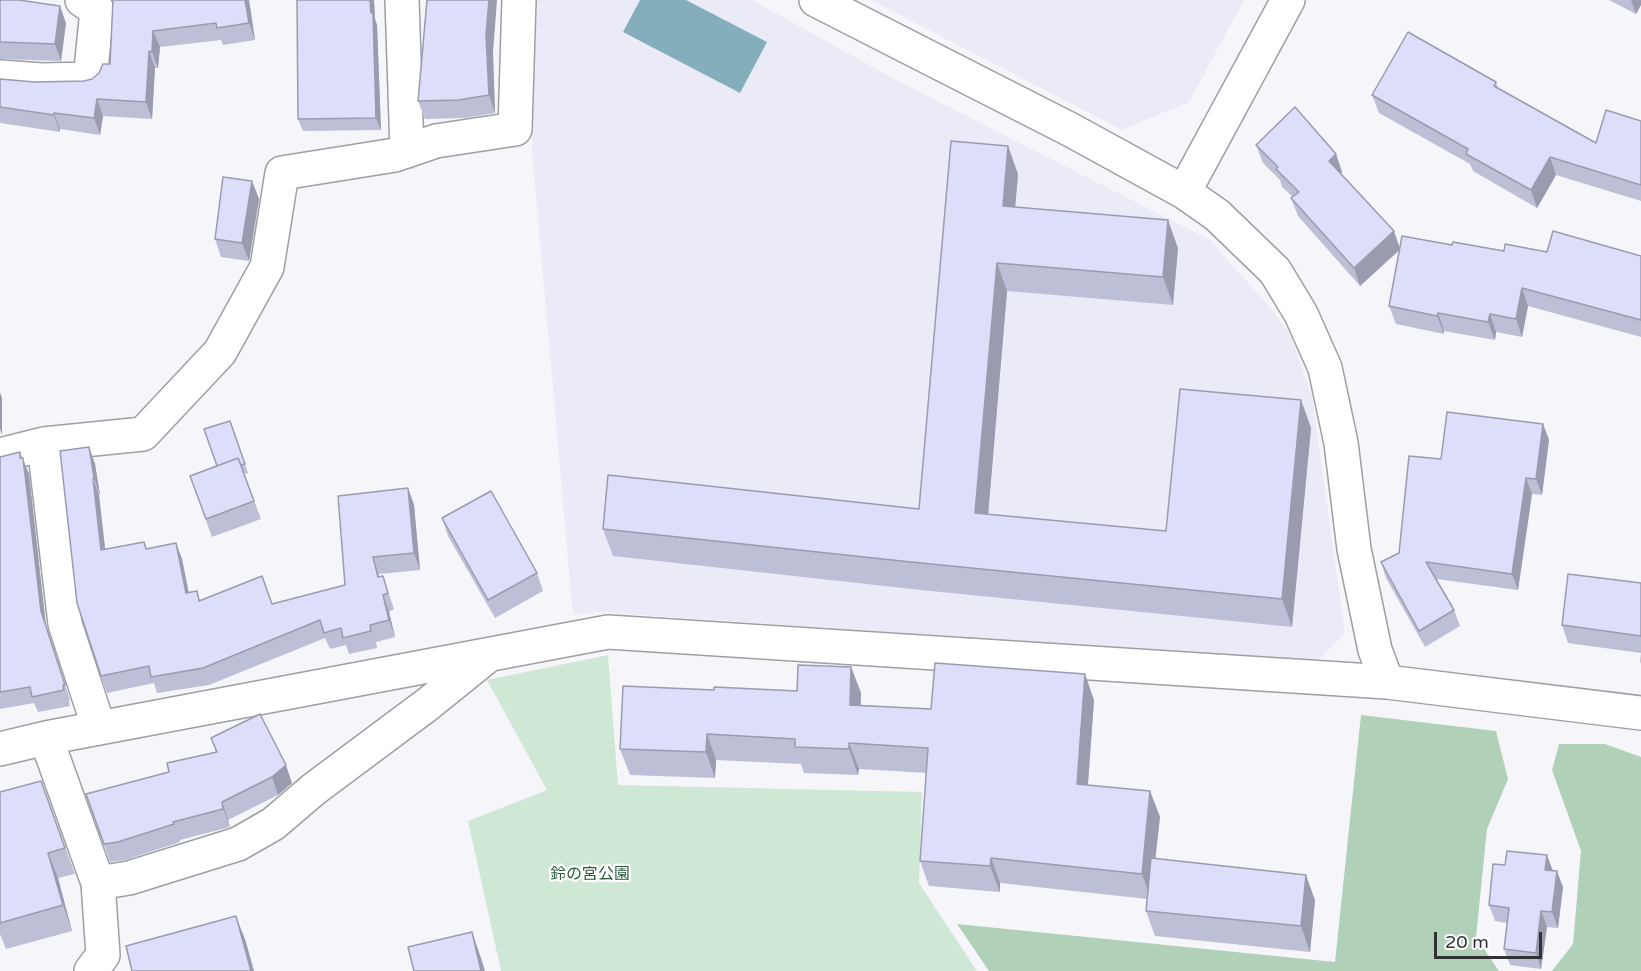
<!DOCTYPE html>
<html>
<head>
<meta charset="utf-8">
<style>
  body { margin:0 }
  #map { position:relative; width:1641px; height:971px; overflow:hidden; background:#f6f6fa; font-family:"Varela Round",sans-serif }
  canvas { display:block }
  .scale { position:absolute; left:1434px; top:932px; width:108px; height:27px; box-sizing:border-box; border:3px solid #313233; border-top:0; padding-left:8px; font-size:18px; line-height:21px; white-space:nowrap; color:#313233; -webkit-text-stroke:4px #fff; paint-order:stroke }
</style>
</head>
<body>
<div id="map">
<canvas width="1641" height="971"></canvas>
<div class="scale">20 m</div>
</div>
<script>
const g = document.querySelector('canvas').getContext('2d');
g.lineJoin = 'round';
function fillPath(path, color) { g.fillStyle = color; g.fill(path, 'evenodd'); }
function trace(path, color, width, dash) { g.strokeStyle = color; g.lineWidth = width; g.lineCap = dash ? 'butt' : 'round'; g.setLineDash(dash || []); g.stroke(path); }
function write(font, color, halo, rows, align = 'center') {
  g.font = font + ' "Varela Round","Noto Sans JP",sans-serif'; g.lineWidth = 4.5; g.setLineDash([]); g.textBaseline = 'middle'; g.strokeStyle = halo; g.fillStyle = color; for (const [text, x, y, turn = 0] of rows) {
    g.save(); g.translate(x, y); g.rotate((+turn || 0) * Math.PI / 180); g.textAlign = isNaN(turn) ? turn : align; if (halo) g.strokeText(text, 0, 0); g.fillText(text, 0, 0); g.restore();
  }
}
const built = new Path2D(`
  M537,0H752L898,81L1210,240L1273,311L1291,336L1312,397L1345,633L1317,661L597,612L573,615L532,150Z
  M871,0H1244L1189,102L1122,130Z`);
const green = new Path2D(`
  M608,655L618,785L922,792L919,883L977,971H501L468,821L547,790L487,680Z`);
const forest = new Path2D(`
  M1361,715L1496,731L1508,779L1487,829L1476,937L1499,971H989L957,924L1335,962Z
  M1559,744H1605L1641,757V971H1552L1573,944L1581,851L1552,770Z`);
const water = new Path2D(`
  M640,0H686L767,42L740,93L623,32Z`);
const minor = new Path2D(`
  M402,0L407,151
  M816,0L1071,130L1184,192L1217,215L1275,271L1301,314L1325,368L1341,443L1354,549L1375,650L1387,682
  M0,77L42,80L90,79L97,10L82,0
  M1184,192L1288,0
  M0,455L44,444
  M99,728L65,624L44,444L143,434L220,352L267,267L282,173L395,155L436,141L515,129L519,0
  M46,738L98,883L103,955L91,971
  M0,749L46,738L608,632L1387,682L1641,713
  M98,883L129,878L238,844L273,824L314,789L428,704L485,658`);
const wall = new Path2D(`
  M0,0L27,1L66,23L61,61L0,59Z
  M113,0H249L255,40L223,45L221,40L160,47L158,68H155L152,119L103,116L100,135L60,129V132L0,123V79L35,82L84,81L92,79L110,64Z
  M297,0H374L375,19L377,25L381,130L303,131L298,119Z
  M1609,0H1641V5L1636,14Z
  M493,53L495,113L465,118L425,119L418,101Z
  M1496,82L1498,88L1596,143L1641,121V201L1556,175L1537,208L1473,171L1470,164L1379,113L1372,95Z
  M1256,145L1336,154L1342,172L1341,174L1400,248L1452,245L1504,251L1641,256V337L1528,306L1522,337L1496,332L1495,340L1444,331V334L1396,324L1389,306L1400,250L1360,286L1298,216L1291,198L1293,197L1282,187L1280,180L1263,163Z
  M1018,174L1015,207L1178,248L1173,305L1007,291L988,514L1166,531L1301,400L1311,428L1292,627L921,590L613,556L603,529L919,509Z
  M252,181L259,199L249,261L221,257L215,239Z
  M230,421L248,473L244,474L261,519L212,537L190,476L217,466Z
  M1543,424L1549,440L1542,495L1532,494L1518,590L1436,579L1454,610L1460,626L1425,647L1386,578L1381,562L1399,553L1441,459Z
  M89,447L95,464L100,495H99L105,549H147L176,543L182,559L189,593L201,600L272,604L345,585L408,488L414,505L420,570L379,574V576H383L394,609L389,612L395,637L376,642L377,648L349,654L346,645L330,649L325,638L209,685L157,693L154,683L107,693L101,676Z
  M0,457L22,458L29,474L46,626L70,700L69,701L70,706L38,712L34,703L0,709Z
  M442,518L537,573L543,591L495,618L448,536Z
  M1641,583V664L1640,661L1641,653L1568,643L1562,625Z
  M851,667L861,693L860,705L931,709L1094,700L1088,785L1150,791L1160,817L1155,859L1315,900L1310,952L1155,936L1146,911L1147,899L1000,883V892L929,886L920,861L927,773L859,769L858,775L804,773L801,764L716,760L715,778L630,775L620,749L714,690L797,691Z
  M211,738L292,783L278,795L228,820L230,827L180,840V842L125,860L110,862L86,794L169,772L216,752Z
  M41,781L75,874L58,878L72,931L6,949L0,934V792Z
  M1553,871L1563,887L1558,928L1547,927L1541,969L1510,965L1504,949L1507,923L1495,921L1489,905Z`);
const shadedWall = new Path2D(`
  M245,0H249L255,40L249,23Z
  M370,0H374L375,19L377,25L381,130L376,118Z
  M489,0H497L493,53L495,113L489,95L486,35Z
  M1631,0H1641V5L1636,14Z
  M60,6L66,23L61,61L55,44Z
  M153,31L160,47L158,68L152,52Z
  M149,51L155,68L152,119L146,102Z
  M97,99L103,116L100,135L94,118Z
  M54,113L60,129V132L54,115Z
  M1008,146L1018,174L1013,233L1003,206Z
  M1336,154L1342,172L1336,179L1329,161Z
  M1550,157L1556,175L1537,208L1531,190Z
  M252,181L259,199L249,261L242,243Z
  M1168,220L1178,248L1173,305L1163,277Z
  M1394,231L1400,249L1360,286L1354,268Z
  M997,263L1007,291L986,540L975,513Z
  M1522,288L1528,306L1522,337L1516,319Z
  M1438,313L1444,331V334L1437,316Z
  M1490,314L1496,332L1495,340L1488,322Z
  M0,392L2,398V435L0,429Z
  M1301,400L1311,428L1292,627L1282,599Z
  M1543,424L1549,440L1542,495L1536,479Z
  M89,447L95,464L100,495L94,478Z
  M20,452L29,474L46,626L70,700L41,611Z
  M1526,478L1532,494L1518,590L1512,574Z
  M93,479L99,495L107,566L101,550Z
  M408,488L414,505L420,570L414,553Z
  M176,543L182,559L192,610L186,593Z
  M383,595L389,612L395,637L389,620Z
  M851,667L861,693L860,730L850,705Z
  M1085,674L1094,700L1086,810L1077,784Z
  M707,734L716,760L715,778L706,752Z
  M849,743L859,769L858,775L849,749Z
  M286,765L292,783L278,795L272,777Z
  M1150,791L1160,817L1151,899L1142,874Z
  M222,802L228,820L230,827L223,809Z
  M48,853L58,878L72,931L63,905Z
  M1547,855L1553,871L1545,870Z
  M991,858L1000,883V892L990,866Z
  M1557,871L1563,887L1558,928L1552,912Z
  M1306,875L1315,900L1310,952L1301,926Z
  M1541,911L1547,927L1541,969L1536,953Z
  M236,916L246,942L254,971H251Z
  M472,932L481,958L485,971H481Z`);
const building = new Path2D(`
  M0,0H19L60,6L55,44L0,42Z
  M113,0H245L249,23L217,28L216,23L153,31L152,52L149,51L146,102L97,99L94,118L54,113V115L0,107V79L35,82L84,81L92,79L99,73L103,64H110Z
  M297,0H370L371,13H373L376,118L298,119Z
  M427,0H489L486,35L489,95L459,100L418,101Z
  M1408,32L1496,82L1494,86L1596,143L1606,110L1641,121V185L1550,157L1531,190L1466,154L1468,149L1372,95Z
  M1295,107L1336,154L1329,161L1394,231L1354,268L1291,198L1299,192L1276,169L1278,167L1256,145Z
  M951,141L1008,146L1003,206L1168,220L1163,277L997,263L975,513L1166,531L1180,389L1301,400L1282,599L911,562L603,529L608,475L919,509Z
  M223,177L252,181L242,243L215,239Z
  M1553,231L1641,256V320L1522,288L1516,319L1490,314L1488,322L1438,313L1437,316L1389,306L1402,236L1452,245L1453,242L1504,251L1505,244L1547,252Z
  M1447,412L1543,424L1536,479L1526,478L1512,574L1426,562L1454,610L1419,631L1381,562L1399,553L1409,456L1441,459Z
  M230,421L245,464L241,465L238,458L217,466L204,429Z
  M89,447L94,478L93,479L101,550L144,542L146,549L176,543L186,593L197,591L199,601L262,576L272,604L345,585L338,496L408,488L414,553L373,557L378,577L383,576L388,593L383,595L389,620L370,625L371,631L343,638L341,628L324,633L320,620L203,668L151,677L149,666L101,676L77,603L60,451Z
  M20,452V458H23L41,611L65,685H63L64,690L32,697L30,687L0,692V457Z
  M238,458L254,501L206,519L190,476Z
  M491,491L537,573L488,600L442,518Z
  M1568,574L1641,583V636L1562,625Z
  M935,663L1085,674L1077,784L1150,791L1142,874L991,858L990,866L920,861L928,748L849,743V749L795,747V739L707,734L706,752L620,749L623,686L714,690V687L797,691L798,665L851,667L850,705L931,709Z
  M260,714L286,765L272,777L222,802L223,809L173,822L174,824L118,842L104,844L86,794L169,772L167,763L217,752L211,738Z
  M41,781L65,848L48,853L63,905L0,923V792Z
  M1507,851L1547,855L1545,870L1557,871L1552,912L1541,911L1536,953L1504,949L1509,908L1489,905L1493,864L1505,865Z
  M1151,858L1306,875L1301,926L1146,911Z
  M236,916L251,971H132L126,946Z
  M472,932L481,971H414L408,947Z`);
const parkNames = [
  ["鈴の宮公園",590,875]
];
fillPath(built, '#eaebf6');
fillPath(green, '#cfe8d5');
fillPath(forest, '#b0d0b8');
fillPath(water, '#85aebc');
trace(minor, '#9f9fa2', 36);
trace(minor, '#fff', 33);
fillPath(wall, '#bdbfd7');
fillPath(shadedWall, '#9a9baf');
fillPath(building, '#dcdefa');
trace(building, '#9a9baf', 1.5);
write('16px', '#275a39', '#fff', parkNames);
</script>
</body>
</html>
